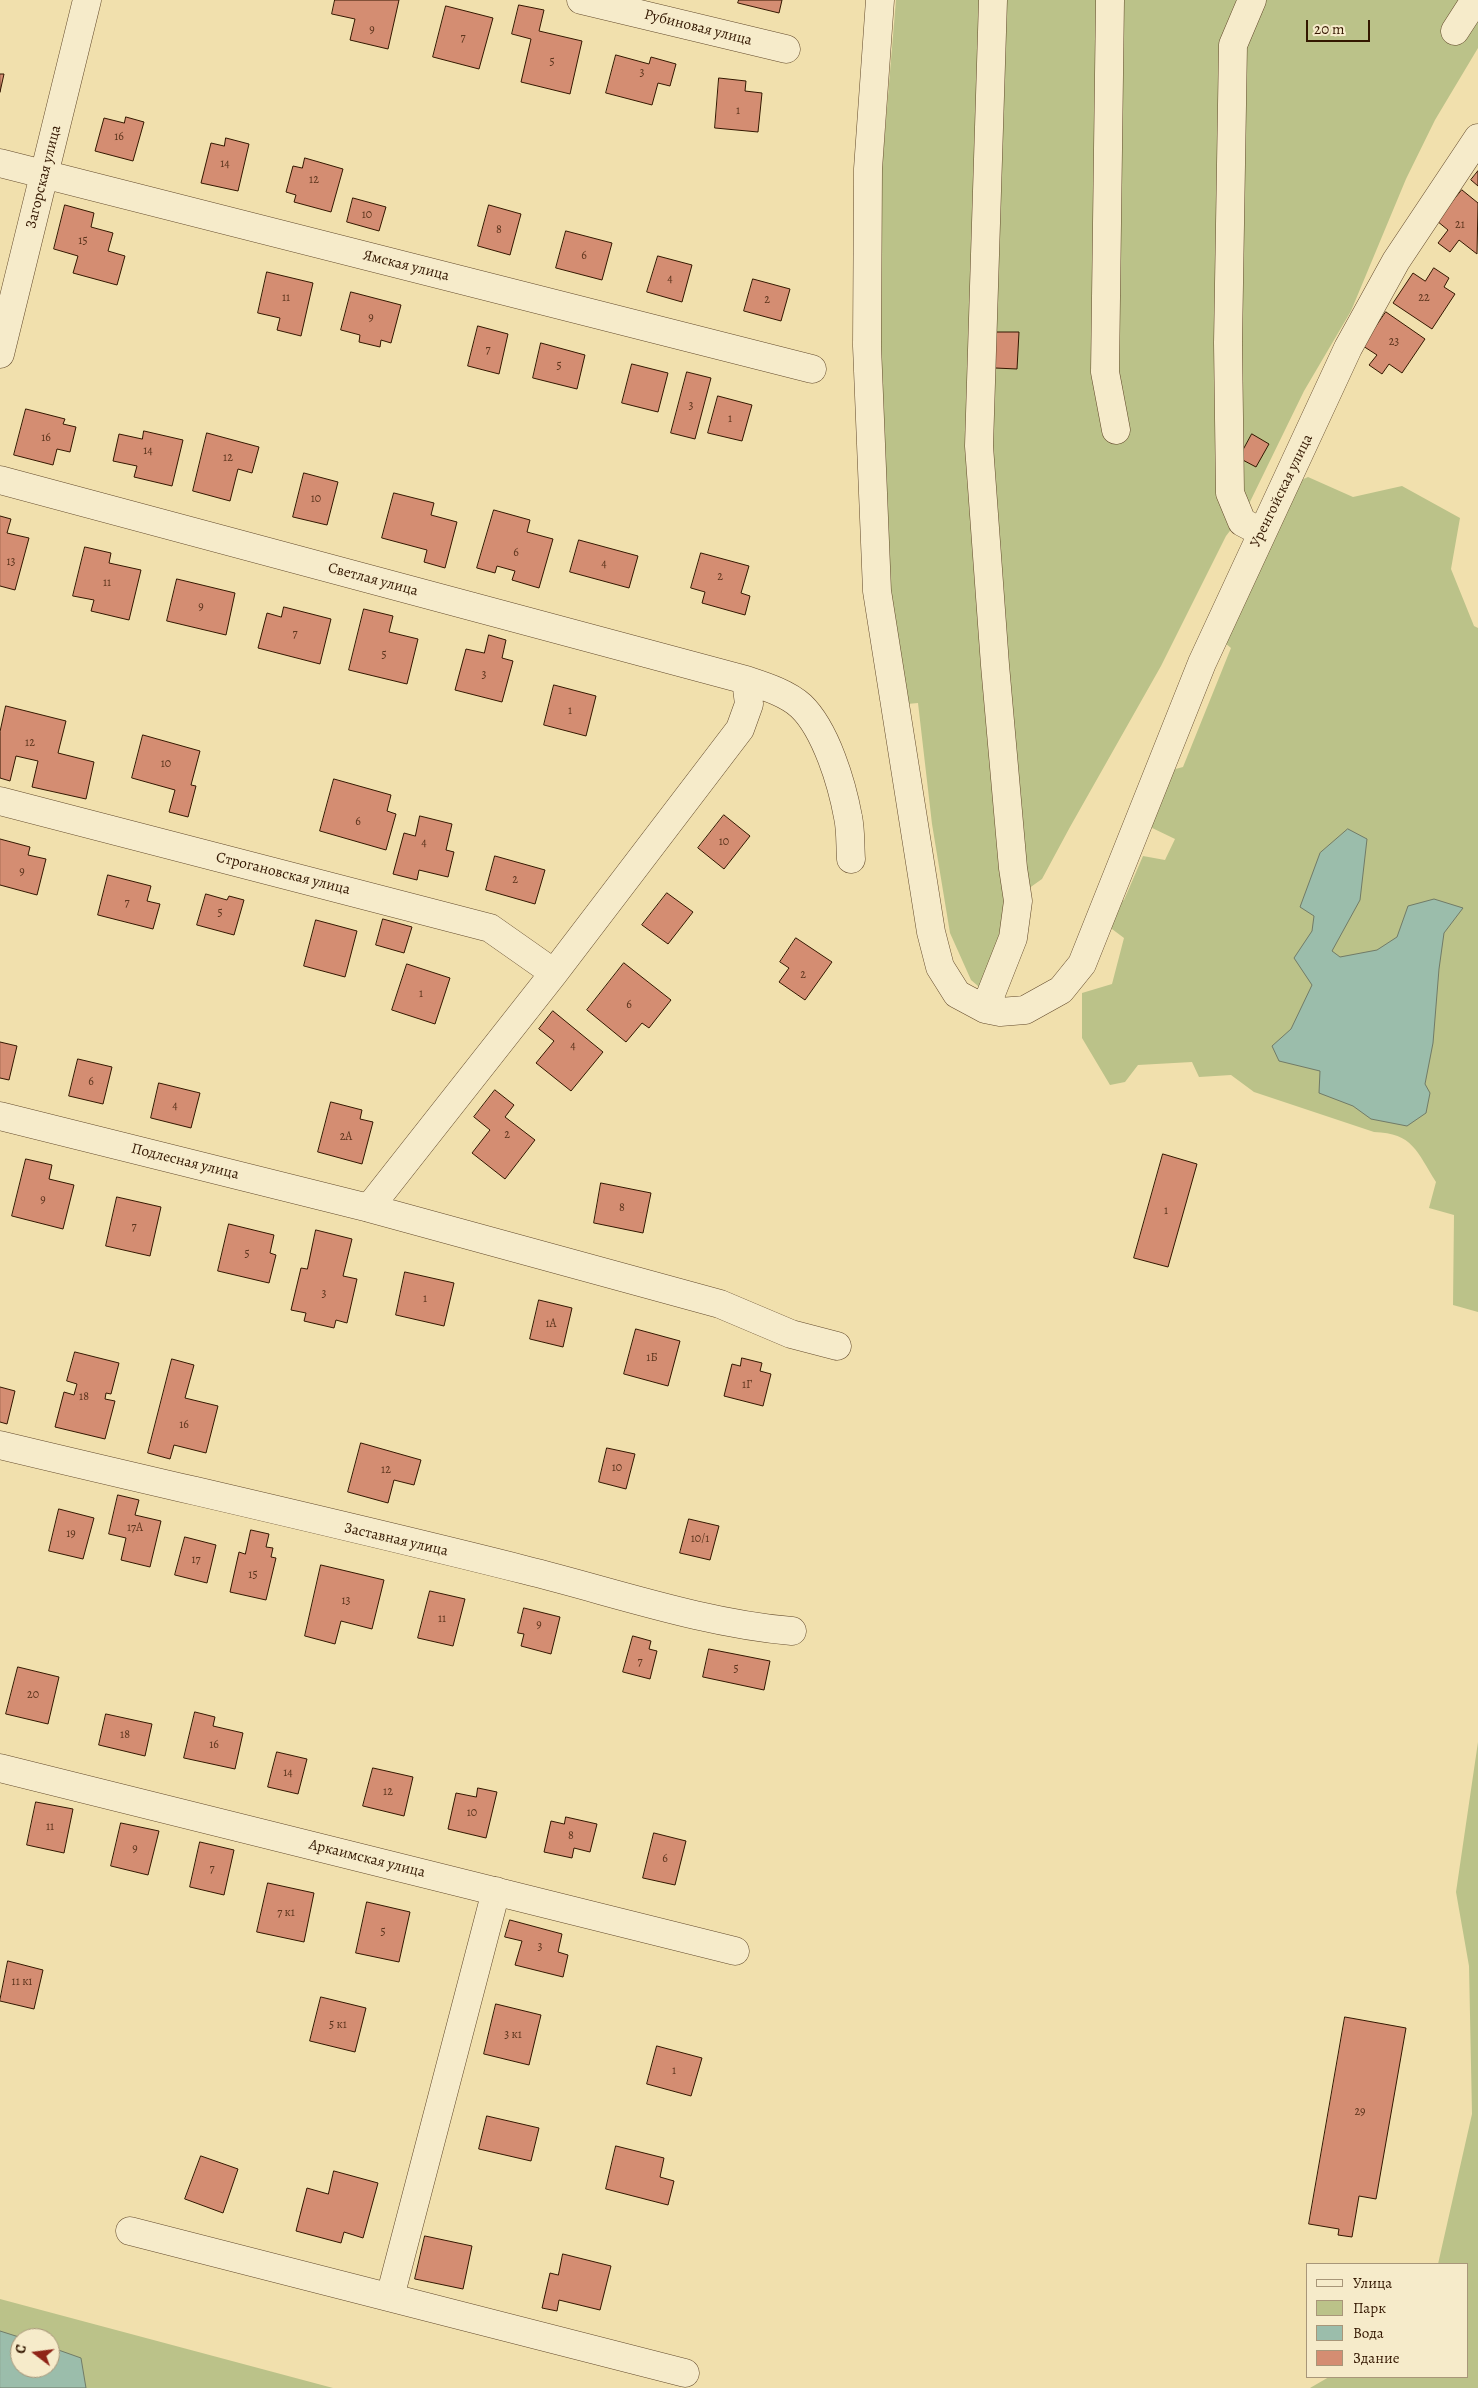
<!DOCTYPE html>
<html>
<head>
<meta charset="utf-8">
<style>
  body { margin:0 }
  #map { position:relative; width:1478px; height:2388px; overflow:hidden; background:#f1e0ad; font-family:Alegreya,serif }
  canvas { display:block }
  .legend { position:absolute; left:1306px; top:2263px; width:162px; height:115px; box-sizing:border-box; background:#f6ebca; border:1px solid #a89679; margin:0; padding:6px 9px; list-style:none; font-size:15px; color:#331700 }
  .legend li { display:flex; align-items:center; gap:10px; height:25px }
  .legend b { width:25px; border:1px solid #a89679 }
  .north { position:absolute; left:10px; top:2328px; width:50px; height:50px; box-sizing:border-box; background:#f6ebca; border:1px solid #a89679; border-radius:50%; rotate:285deg; font-size:14px; font-weight:700; line-height:20px; text-align:center; color:#331700 }
  .north::after { content:''; display:block; margin:auto; width:18px; height:22px; background:#8f2418; clip-path:polygon(50% 0,100% 100%,50% 72%,0 100%) }
  .scale { position:absolute; left:1306px; top:20px; width:64px; height:22px; box-sizing:border-box; border:2px solid #331700; border-top:0; padding-left:6px; font-size:15px; line-height:18px; white-space:nowrap; color:#331700; -webkit-text-stroke:4px #f6ebca; paint-order:stroke }
</style>
</head>
<body>
<div id="map">
<canvas width="1478" height="2388"></canvas>
<ul class="legend">
<li><b style="height:6px;background:#f6ebca"></b>Улица</li>
<li><b style="height:14px;background:#bbc289"></b>Парк</li>
<li><b style="height:14px;background:#9bbdab"></b>Вода</li>
<li><b style="height:14px;background:#d48d72"></b>Здание</li>
</ul>
<div class="north">С</div>
<div class="scale">20 m</div>
</div>
<script>
const g = document.querySelector('canvas').getContext('2d');
g.lineJoin = 'round';
function fillPath(path, color) { g.fillStyle = color; g.fill(path, 'evenodd'); }
function trace(path, color, width, dash) { g.strokeStyle = color; g.lineWidth = width; g.lineCap = dash ? 'butt' : 'round'; g.setLineDash(dash || []); g.stroke(path); }
function write(font, color, halo, rows, align = 'center') {
  g.font = font + ' Alegreya,serif'; g.lineWidth = 4; g.setLineDash([]); g.textBaseline = 'middle'; g.strokeStyle = halo; g.fillStyle = color; for (const [text, x, y, turn = 0] of rows) {
    g.save(); g.translate(x, y); g.rotate((+turn || 0) * Math.PI / 180); g.textAlign = isNaN(turn) ? turn : align; if (halo) g.strokeText(text, 0, 0); g.fillText(text, 0, 0); g.restore();
  }
}
const green = new Path2D(`
  M896,0H1478V48L1435,120L1406,179L1351,311L1304,391L1246,510L1226,536L1161,666L1070,827L1042,879L1011,901L985,992L971,980L950,933L932,824L918,703L907,704L895,667L880,464L878,216Z
  M1308,477L1353,497L1402,486L1460,518L1451,569L1474,626L1478,628V1312L1453,1305L1454,1215L1429,1208L1436,1182C1417,1152 1413,1133 1374,1132L1254,1092L1231,1075L1199,1077L1192,1062L1138,1065L1125,1082L1110,1085L1082,1038V993L1112,984L1124,938L1104,923L1113,903L1124,900L1143,856L1165,860L1175,839L1146,825L1168,771L1183,767L1231,648L1218,637L1281,489Z
  M1478,1742V2388H1310L1329,2377H1467V2264H1438L1472,2114L1469,1966L1456,1892Z
  M0,2299L333,2388H0ZM20,2338H50V2368H20Z`);
const water = new Path2D(`
  M1348,829L1367,839L1360,900L1332,951L1340,957L1377,950L1397,937L1408,906L1434,899L1463,908L1444,933L1439,969L1433,1043L1425,1084L1430,1093L1426,1113L1407,1126L1371,1119L1353,1106L1319,1093L1320,1071L1279,1061L1272,1046L1291,1029L1312,985L1294,958L1312,931L1314,916L1300,907L1320,853Z
  M0,2331L22,2338H20V2368H50V2347L81,2358L86,2388H0Z`);
const building = new Path2D(`
  M335,0H399L388,49L350,40L355,19L332,14Z
  M739,0H782L779,13L738,3Z
  M519,5L544,10L539,31L582,41L570,94L521,82L531,39L512,34Z
  M446,6L493,18L479,69L433,57Z
  M616,55L649,64L651,57L676,64L670,86L658,83L652,105L606,93Z
  M0,74H4L0,92Z
  M719,78L746,81L745,91L762,93L758,132L715,128Z
  M126,117L144,122L133,161L95,151L104,118L124,123Z
  M226,138L249,144L238,191L201,183L211,143L224,146Z
  M305,158L343,169L331,212L294,202L296,195L286,192L293,166L302,168Z
  M1478,171V186L1471,180Z
  M1462,190L1478,203L1477,254L1459,240L1450,252L1438,243L1448,230L1437,221Z
  M353,198L386,207L379,231L347,222Z
  M65,205L94,213L91,227L113,233L108,251L125,256L117,285L73,273L78,256L54,249Z
  M489,205L521,214L510,255L478,246Z
  M566,231L612,243L602,280L556,268Z
  M658,256L692,265L682,302L647,292Z
  M1434,268L1449,278L1444,287L1455,294L1432,329L1393,303L1413,273L1425,281Z
  M267,272L313,283L301,336L277,330L280,318L258,313Z
  M753,279L790,289L781,321L744,311Z
  M351,292L401,305L391,343L381,340L380,347L359,342L360,335L341,330Z
  M1386,312L1425,339L1402,373L1389,364L1382,374L1369,365L1377,355L1363,346Z
  M478,326L508,334L499,374L468,366Z
  M996,332H1019L1017,369L995,368Z
  M541,343L585,355L577,389L533,378Z
  M632,364L668,373L658,412L622,403Z
  M687,372L711,378L695,439L671,433Z
  M718,396L752,405L742,441L708,433Z
  M26,409L65,419L63,424L76,427L70,452L57,449L53,465L14,455Z
  M144,431L183,440L172,486L134,477L137,466L113,461L119,434L142,439Z
  M207,433L259,447L252,473L238,469L230,501L193,491Z
  M1252,434L1269,444L1256,467L1239,458Z
  M304,473L338,482L327,525L293,517Z
  M394,493L434,503L431,515L457,522L445,568L424,562L427,550L382,538Z
  M494,510L530,520L527,532L553,539L539,588L512,580L515,571L497,566L495,573L477,568Z
  M0,516L11,519L7,533L29,538L15,590L0,586Z
  M579,540L638,556L629,588L570,572Z
  M85,547L111,553L109,563L141,570L129,620L91,611L94,600L73,596Z
  M701,553L749,566L741,593L750,596L745,615L702,603L705,592L691,588Z
  M177,579L235,593L226,635L167,621Z
  M284,607L331,619L320,664L258,648L267,613L281,617Z
  M364,609L393,616L389,632L418,639L407,684L349,670Z
  M489,635L506,640L502,658L513,661L502,702L455,690L466,649L484,653Z
  M554,685L596,696L586,736L544,725Z
  M6,706L66,721L58,753L94,762L86,799L32,787L38,761L16,756L10,781L0,778V732Z
  M143,735L200,751L191,785L196,786L188,817L169,812L175,790L132,778Z
  M334,779L391,795L387,811L396,814L386,850L320,831Z
  M724,815L750,836L724,869L698,848Z
  M420,816L452,824L446,850L454,852L448,877L419,870L417,880L393,874L404,833L415,836Z
  M0,839L30,847L28,855L46,859L37,895L0,885Z
  M495,856L545,870L535,904L486,890Z
  M108,875L151,886L147,901L160,904L153,929L98,915Z
  M667,893L693,912L668,944L642,925Z
  M206,894L227,900L229,896L244,900L234,935L197,925Z
  M383,919L412,927L404,953L376,945Z
  M316,920L357,931L345,977L304,966Z
  M796,938L832,962L805,1000L779,982L789,968L780,962Z
  M624,963L671,1000L649,1028L642,1023L626,1042L587,1010Z
  M407,964L450,978L435,1024L392,1010Z
  M553,1011L603,1052L571,1091L536,1063L554,1041L539,1029Z
  M0,1042L17,1046L9,1080L0,1078Z
  M78,1059L112,1067L103,1104L69,1096Z
  M159,1083L200,1093L191,1128L151,1118Z
  M495,1090L514,1105L505,1117L535,1140L505,1179L472,1153L490,1130L474,1117Z
  M331,1102L362,1110L360,1119L373,1122L362,1164L318,1152Z
  M1163,1154L1197,1164L1168,1267L1134,1258Z
  M26,1159L52,1165L49,1179L74,1185L63,1229L12,1216Z
  M601,1183L651,1193L643,1233L594,1223Z
  M117,1197L161,1207L150,1256L106,1246Z
  M229,1224L274,1235L270,1253L276,1255L269,1283L218,1271Z
  M316,1230L352,1239L343,1276L357,1279L347,1323L336,1320L334,1328L304,1321L306,1313L291,1310L301,1268L307,1269Z
  M405,1272L454,1283L444,1326L396,1315Z
  M539,1300L572,1308L563,1347L530,1339Z
  M636,1329L680,1341L668,1386L624,1374Z
  M75,1352L119,1363L111,1394L106,1393L105,1399L115,1401L105,1439L55,1427L64,1392L74,1395L77,1384L67,1381Z
  M742,1358L762,1363L760,1371L771,1374L763,1406L724,1396L732,1364L740,1366Z
  M172,1359L194,1365L185,1398L218,1406L206,1453L174,1445L170,1459L148,1453Z
  M0,1387L15,1391L7,1424L0,1422Z
  M361,1443L421,1460L414,1485L394,1480L388,1503L348,1492Z
  M607,1448L635,1454L626,1489L599,1482Z
  M118,1495L139,1500L135,1515L161,1521L150,1567L121,1560L126,1538L109,1534Z
  M59,1509L94,1518L83,1559L49,1551Z
  M689,1519L719,1526L710,1560L680,1553Z
  M251,1530L269,1534L266,1547L273,1548L271,1557L276,1558L266,1600L230,1592L239,1552L245,1554Z
  M185,1537L216,1545L207,1583L175,1575Z
  M321,1565L384,1580L372,1629L341,1621L335,1644L305,1636Z
  M430,1591L465,1599L453,1646L418,1638Z
  M524,1608L560,1617L551,1654L521,1646L524,1634L518,1633Z
  M633,1636L651,1641L649,1649L657,1651L650,1679L623,1672Z
  M709,1649L770,1661L764,1690L703,1677Z
  M18,1667L59,1677L48,1724L6,1714Z
  M195,1712L215,1717L213,1726L243,1733L235,1769L184,1758Z
  M106,1714L152,1724L145,1756L99,1745Z
  M277,1752L307,1759L298,1794L268,1787Z
  M373,1768L413,1777L404,1816L363,1806Z
  M478,1788L497,1792L486,1838L448,1829L456,1793L476,1797Z
  M36,1802L73,1809L64,1853L27,1845Z
  M566,1817L597,1824L590,1852L574,1848L572,1858L544,1852L551,1821L564,1824Z
  M121,1823L159,1831L148,1875L111,1866Z
  M654,1833L686,1841L675,1885L643,1878Z
  M200,1842L234,1850L224,1895L190,1887Z
  M268,1883L314,1893L304,1942L257,1932Z
  M367,1902L410,1912L399,1962L356,1953Z
  M510,1920L562,1934L558,1952L568,1955L563,1977L515,1965L522,1941L505,1937Z
  M8,1961L43,1970L34,2009L0,2001Z
  M321,1997L366,2008L355,2052L310,2041Z
  M496,2004L541,2015L529,2065L484,2054Z
  M1345,2017L1406,2028L1376,2199L1359,2196L1352,2237L1338,2235L1339,2229L1309,2224Z
  M657,2046L702,2058L691,2096L647,2084Z
  M487,2116L539,2128L531,2161L479,2149Z
  M616,2146L664,2158L660,2177L674,2181L668,2205L606,2189Z
  M201,2156L238,2169L223,2213L185,2199Z
  M334,2171L378,2183L363,2238L344,2232L341,2243L296,2231L307,2188L328,2194Z
  M425,2236L472,2246L463,2289L415,2279Z
  M563,2254L611,2266L600,2310L559,2300L557,2311L542,2308L550,2273L558,2275Z`);
const minor = new Path2D(`
  M581,0L786,49
  M880,0L868,169L867,346L877,591L931,932L940,967L957,994L985,1009L1000,1012L1025,1010L1061,990L1082,964L1202,663L1348,348L1396,261L1478,138
  M1110,0L1105,372L1116,430
  M1252,0L1233,45L1228,343L1230,493L1242,522L1261,532
  M1455,31L1475,0
  M0,163L812,369
  M0,354L87,0
  M0,480L746,680C764,686 787,693 801,706C826,730 842,784 848,817C851,831 850,845 851,859
  M0,801L490,928L554,973
  M985,1009L1013,938L1018,901L1013,868L995,665L979,446L993,0
  M0,1116L369,1208L720,1304L791,1334L837,1346
  M369,1208L554,973L740,729L749,704L746,680
  M0,1445C175,1487 351,1526 525,1570C614,1592 701,1623 792,1631
  M0,1768L735,1951
  M130,2231L685,2373
  M390,2297L496,1891`);
const numberNames = [
  ["9",372,30],
  ["7",463,38],
  ["5",552,62],
  ["3",642,73],
  ["1",738,111],
  ["16",119,137],
  ["14",225,164],
  ["12",314,180],
  ["10",367,215],
  ["21",1460,225],
  ["8",499,230],
  ["15",83,241],
  ["6",584,256],
  ["4",670,279],
  ["11",286,298],
  ["22",1424,298],
  ["2",767,300],
  ["9",371,318],
  ["23",1394,342],
  ["7",488,350],
  ["5",559,366],
  ["3",691,406],
  ["1",730,419],
  ["16",46,438],
  ["14",148,451],
  ["12",228,458],
  ["10",316,499],
  ["6",516,553],
  ["13",11,562],
  ["4",604,564],
  ["2",720,577],
  ["11",107,583],
  ["9",201,607],
  ["7",295,634],
  ["5",384,655],
  ["3",484,675],
  ["1",570,711],
  ["12",30,743],
  ["10",166,764],
  ["6",358,822],
  ["10",724,842],
  ["4",424,843],
  ["9",22,872],
  ["2",515,880],
  ["7",127,903],
  ["5",220,913],
  ["2",803,975],
  ["1",421,994],
  ["6",629,1005],
  ["4",573,1046],
  ["6",91,1082],
  ["4",175,1106],
  ["2",507,1135],
  ["2А",346,1137],
  ["9",43,1200],
  ["8",622,1208],
  ["1",1166,1211],
  ["7",134,1227],
  ["5",247,1254],
  ["3",324,1294],
  ["1",425,1299],
  ["1А",551,1324],
  ["1Б",652,1358],
  ["1Г",747,1385],
  ["18",84,1397],
  ["16",184,1425],
  ["10",617,1468],
  ["12",386,1470],
  ["17А",135,1528],
  ["19",71,1534],
  ["10/1",700,1539],
  ["17",196,1560],
  ["15",253,1575],
  ["13",346,1601],
  ["11",442,1619],
  ["9",539,1625],
  ["7",640,1662],
  ["5",736,1669],
  ["20",33,1695],
  ["18",125,1735],
  ["16",214,1745],
  ["14",288,1773],
  ["12",388,1792],
  ["10",472,1813],
  ["11",50,1827],
  ["8",571,1836],
  ["9",135,1849],
  ["6",665,1859],
  ["7",212,1869],
  ["7 к1",286,1913],
  ["5",383,1932],
  ["3",540,1947],
  ["11 к1",22,1982],
  ["5 к1",338,2025],
  ["3 к1",513,2035],
  ["1",674,2071],
  ["29",1360,2112]
];
const streetNames = [
  ["Рубиновая улица",698,28,14],
  ["Загорская улица",44,177,-76],
  ["Ямская улица",406,266,14],
  ["Уренгойская улица",1282,491,-64],
  ["Светлая улица",373,580,15],
  ["Строгановская улица",283,874,14],
  ["Подлесная улица",185,1162,14],
  ["Заставная улица",396,1540,13],
  ["Аркаимская улица",367,1859,14]
];
fillPath(green, '#bbc289');
fillPath(water, '#9bbdab');
trace(water, '#717b67', 1);
fillPath(building, '#d48d72');
trace(building, '#331700', 1);
trace(minor, '#62492b', 29);
trace(minor, '#f6ebca', 28);
write('12px', '#5b341c', null, numberNames);
write('15px', '#331700', '#f6ebca', streetNames);
</script>
</body>
</html>
